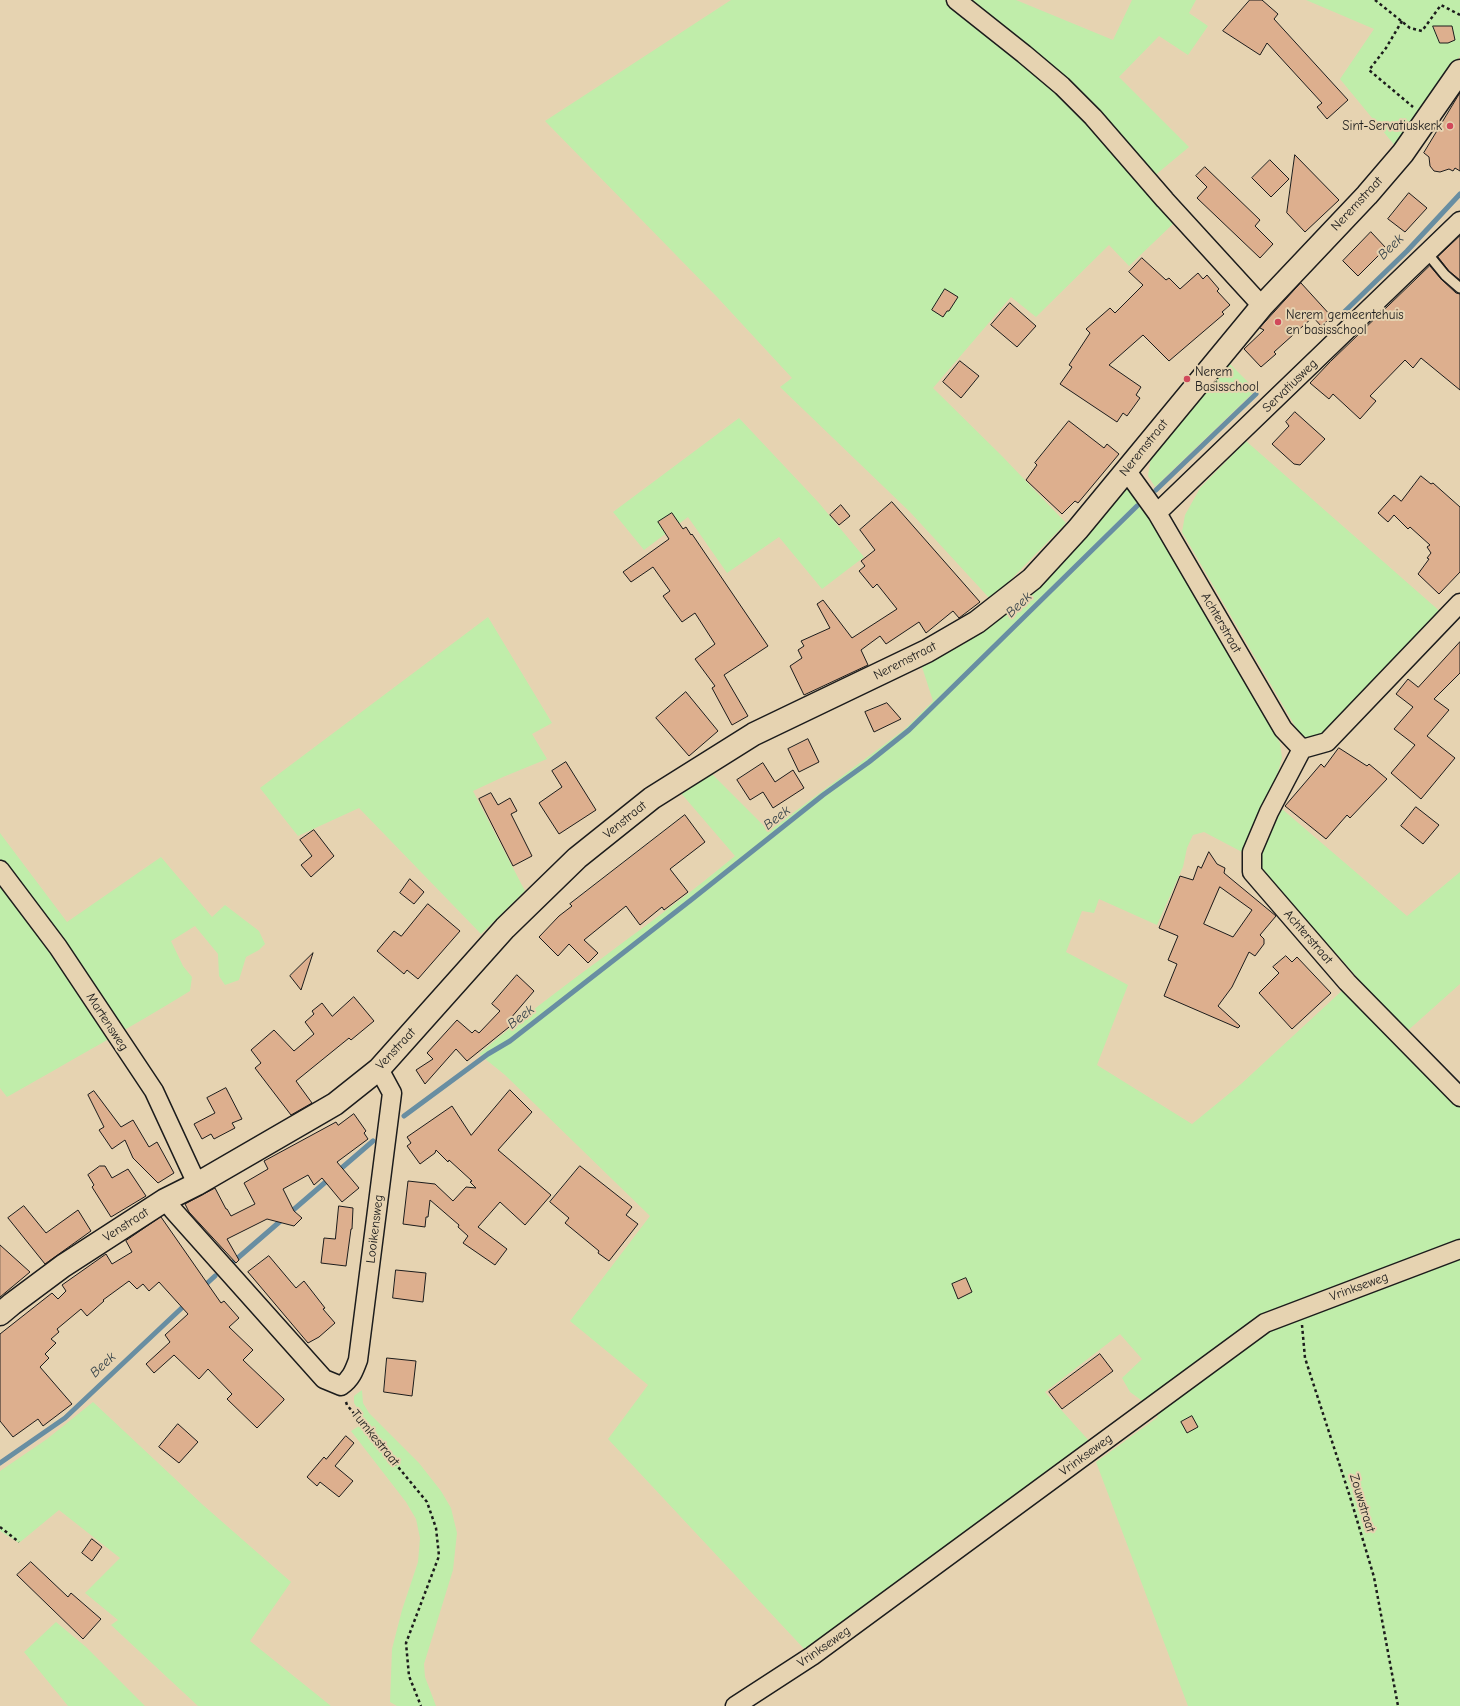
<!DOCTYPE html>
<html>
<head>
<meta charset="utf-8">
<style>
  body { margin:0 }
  canvas { display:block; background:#e6d3b1 }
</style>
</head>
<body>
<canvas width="1460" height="1706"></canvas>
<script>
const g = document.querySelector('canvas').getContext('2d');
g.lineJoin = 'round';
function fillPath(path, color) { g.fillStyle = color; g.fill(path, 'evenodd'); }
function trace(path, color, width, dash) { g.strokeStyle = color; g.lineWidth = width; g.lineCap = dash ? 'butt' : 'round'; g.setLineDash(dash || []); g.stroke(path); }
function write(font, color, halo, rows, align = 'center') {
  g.font = font + ' "Comic Neue",sans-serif'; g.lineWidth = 4; g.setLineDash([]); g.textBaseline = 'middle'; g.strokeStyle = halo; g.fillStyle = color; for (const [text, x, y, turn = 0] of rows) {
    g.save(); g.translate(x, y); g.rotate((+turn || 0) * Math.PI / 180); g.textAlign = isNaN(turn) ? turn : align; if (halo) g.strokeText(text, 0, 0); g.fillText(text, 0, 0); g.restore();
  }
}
const green = new Path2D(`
  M731,0H945L1045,81L1078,113L1176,221L1129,266L1109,245L1036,317L1011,297L933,388L1002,456L1066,523L991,600L910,512L780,387L792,378L718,298L545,121Z
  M960,0H1016L1113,40L1132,0H1196L1189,13L1208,26L1188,55L1159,36L1119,77L1189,147L1153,177L1092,102Z
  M1306,0H1460V56L1452,70L1396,147L1340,79L1374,29Z
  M1228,362L1256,390L1155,487L1148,476L1151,457Z
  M739,418L819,503L864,557L822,589L779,537L727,573L688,517L644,550L613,512Z
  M1246,441L1443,614L1323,735C1306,739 1305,740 1295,726L1182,532L1185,515L1200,488Z
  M1128,487L1146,513L1280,743L1282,758L1278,772L1242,852L1204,832L1193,835L1187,848L1183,867L1157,925L1099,899L1094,913L1082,911L1066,952L1128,985L1097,1065L1192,1124L1241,1084L1346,987L1460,1104V1706H1188L1096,1462L1158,1417L1141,1400L1130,1392L1122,1378L1142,1359L1120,1334L1045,1392L1091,1443L807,1652L608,1439L648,1385L570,1321L650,1216L505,1075L479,1054C561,984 652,925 735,856L680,792L710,772L769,831L905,729L933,701L922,667C943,655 966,644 985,630C1037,592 1086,535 1128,487Z
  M488,617L552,723L532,734L547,759L503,777L473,791L525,891L481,934L359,808L298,836L260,788Z
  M1282,809L1407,916L1460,872V984L1405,1033L1342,960L1269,881L1261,865V854Z
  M0,833L67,922L161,857L212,917L225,905L259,931L265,944L259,950L246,957L239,980L225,985L219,976L218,954L195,926L171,941L183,966L192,977L190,991C130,1028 68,1062 7,1097L0,1088Z
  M362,1390L363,1403L369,1413L419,1463L441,1491L451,1508L457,1533L453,1570L424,1664L425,1677L436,1706H397L390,1702L392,1649L402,1610L418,1562L420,1538L416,1519L406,1502L351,1431L366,1422L354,1403V1396Z
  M93,1402L203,1505L291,1582L250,1641L331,1706H198L111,1625L118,1620L85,1593L120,1558L59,1510L19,1543L0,1531V1471L47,1439Z
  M56,1622L86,1647L145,1706H68L24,1652Z`);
const stream = new Path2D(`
  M1340,316L1407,251L1460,194
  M1156,490L1256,394
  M404,1116L488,1054L510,1041L691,900L823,795L869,762L909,730L1137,506
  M337,1172L373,1141
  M232,1263L329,1179
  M203,1287L215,1276
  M0,1463L65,1418L187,1303`);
const building = new Path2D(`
  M1250,0H1262L1278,14L1274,19L1348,100L1327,119L1317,107L1322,103L1267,43L1260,55L1223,31Z
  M1433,26H1452L1455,40L1448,43H1440Z
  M1460,93V171L1455,168L1453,171L1449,169L1440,172L1434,171L1430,166L1429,157L1424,153Z
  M1295,155L1339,200L1305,232L1287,213Z
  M1270,160L1289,179L1271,197L1252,178Z
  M1205,167L1260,220L1255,226L1273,244L1260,258L1197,198L1207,187L1196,176Z
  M1409,193L1427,208L1405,232L1388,219Z
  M1371,232L1386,248L1358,276L1343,261Z
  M1460,236V280L1449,271L1438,257Z
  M1142,258L1166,280L1169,278L1180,289L1198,273L1203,279L1207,275L1219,289L1217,291L1230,305L1222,312L1224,314L1169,361L1143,335L1109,365L1141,387L1136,395L1140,398L1127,416L1123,413L1117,422L1060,384L1072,367L1069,365L1090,333L1086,329L1110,308L1115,313L1143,285L1129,272Z
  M1430,266L1441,279L1456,293L1460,294V390L1421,358L1413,368L1405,360L1370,396L1376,401L1360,419L1333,394L1329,399L1310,383L1330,362Z
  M1301,283L1332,317L1321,326L1313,317L1274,352L1276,354L1261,367L1244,349L1264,330L1260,328Z
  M945,289L958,297L949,311H947L943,317L932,310Z
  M1010,303L1036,326L1017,347L991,325Z
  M960,361L979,376L961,398L943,382Z
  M1295,412L1325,439L1300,465L1294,464L1272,444L1289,426L1286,422Z
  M1069,421L1104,448L1107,444L1119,454L1078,503L1075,501L1062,514L1026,480L1037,465L1035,463Z
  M1421,476L1431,484L1433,483L1460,507V572L1439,594L1418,574L1429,559L1427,558L1431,553L1427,547L1430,545L1410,527L1408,529L1394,515L1388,522L1378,513L1394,495L1401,501Z
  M892,502L980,602L959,618L953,611L926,633L919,622L886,644L880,636L861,650L868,665L804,695L790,666L802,658L798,650L804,646L801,641L830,628L817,604L823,600L852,638L897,609L877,584L873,588L859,571L865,566L861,561L875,550L860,530Z
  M841,505L850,516L839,525L830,515Z
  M672,513L683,529L686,527L691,535L692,534L768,646L724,675L748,716L732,725L712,688L715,686L695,659L715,644L695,613L682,622L663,596L670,591L653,567L631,582L623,572L669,539L658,522Z
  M1460,642V673L1434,699L1449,710L1427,736L1455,758L1421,799L1391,773L1415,745L1394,729L1413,707L1396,694L1408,679L1418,687Z
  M686,692L718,731L689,756L656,718Z
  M887,703L901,719L874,732L865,712Z
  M808,739L819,762L799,772L788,749Z
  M1339,748L1367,766L1369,764L1387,779L1350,818L1347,815L1326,839L1285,806L1321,764L1324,767Z
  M566,762L596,810L559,834L539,803L562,787L552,771Z
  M763,763L775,782L793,770L804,788L773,808L763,792L750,800L737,780Z
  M491,793L498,805L510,798L517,811L511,814L532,856L513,866L479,799Z
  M1416,807L1439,825L1423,844L1401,826Z
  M685,815L705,842L670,869L688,892L664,910L662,907L640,925L626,906L584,940L598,953L588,963L569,944L558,956L539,937L559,916L572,906L570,904Z
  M314,830L334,856L311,877L301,865L312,856L300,840Z
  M1209,852L1217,864L1225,868L1224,873L1276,916L1260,935L1264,939V944L1255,956L1249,952L1232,987L1218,1006L1240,1026L1238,1028L1164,996L1177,964L1168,960L1178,936L1159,928L1180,876L1193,880L1198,866L1201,868ZM1220,887L1252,910L1233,937L1204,924Z
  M410,879L424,892L414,904L400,893Z
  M428,904L460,931L418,979L407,970L404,974L377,951L394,931L401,936Z
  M313,953L301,990L290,976Z
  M1286,956L1292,962L1297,957L1331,993L1292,1029L1259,993L1279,973L1273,967Z
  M517,975L534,991L510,1019L514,1023L467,1061L456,1049L425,1084L416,1070L433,1059L427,1053L457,1020L472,1033L475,1030L479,1033L500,1011L492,1004Z
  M354,997L374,1021L351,1040L349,1038L296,1081L312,1103L291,1115L255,1068L261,1063L251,1050L274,1030L294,1051L314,1034L305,1022L314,1014L312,1011L322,1003L332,1016Z
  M226,1088L242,1119L232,1123L235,1128L214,1139L211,1134L202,1139L194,1124L215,1113L207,1098Z
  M510,1090L532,1112L498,1150L551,1195L525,1225L500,1202L478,1227L507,1249L495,1265L463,1243L468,1236L458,1227L459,1225L430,1200L428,1217H426L425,1227L403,1224L408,1181L435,1184L453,1201L466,1187L476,1188L470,1182L472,1181L449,1160L448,1162L436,1150L435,1153L420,1164L407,1146L411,1143L407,1137L452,1106L471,1135Z
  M94,1091L121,1127L133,1120L149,1147L157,1142L174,1173L158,1183L133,1158L125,1140L112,1149L99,1130L104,1127L88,1095Z
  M354,1114L366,1131L364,1133L368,1139L337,1162L359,1188L342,1202L322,1178L314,1185L308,1175L283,1189L294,1211L302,1218L294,1226L267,1219L227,1239L239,1260L236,1263L189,1212L185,1204L215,1188L226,1209H227L231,1216L255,1204L244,1183L268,1169L264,1161L336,1122L338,1125Z
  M100,1166H105L112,1178L128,1169L146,1196L111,1217L92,1187L94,1185L88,1175Z
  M580,1166L632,1207L626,1215L638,1224L609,1261L598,1253L599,1251L565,1223L569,1218L550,1202Z
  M24,1206L46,1233L78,1210L91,1231L45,1264L8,1218Z
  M339,1206L353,1208L352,1229H351L346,1266L321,1263L324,1238L335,1239Z
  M161,1217L221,1303L224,1301L239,1318L229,1327L253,1350L243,1360L284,1399V1400L257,1428L227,1399L232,1394L208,1369L199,1379L174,1355L154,1373L146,1364L170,1342L165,1335L188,1314L159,1282L149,1291L143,1284L137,1289L129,1281L103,1300L104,1301L87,1316L81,1309L57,1329L59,1332L51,1339L56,1343L45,1354L49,1358L40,1367L72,1404L43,1426L38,1419L13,1437L0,1421V1334L52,1293L58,1299L66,1291L62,1285L106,1254L112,1264L132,1252L126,1241Z
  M0,1245L30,1272L0,1297Z
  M269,1256L296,1288L304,1281L325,1308L323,1309L335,1323L319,1337L308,1343L248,1272Z
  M396,1270L426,1273L423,1302L393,1298Z
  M966,1278L972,1292L958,1299L952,1284Z
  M1100,1354L1113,1371L1062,1409L1049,1392Z
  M387,1358L416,1361L412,1396L384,1392Z
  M1192,1416L1198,1427L1187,1433L1181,1422Z
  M178,1424L198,1442L179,1463L159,1447Z
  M346,1436L354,1443L335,1466L353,1481L339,1497L320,1482L317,1486L307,1477L324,1457L326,1459Z
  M92,1539L102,1547L92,1561L82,1553Z
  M31,1562L68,1597L71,1593L101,1619L83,1639L17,1575Z`);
const path = new Path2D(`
  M1375,0L1410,28L1422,31L1441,5L1460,15
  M1402,21L1386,48L1369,70L1413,107
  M1302,1325L1305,1358L1351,1500L1374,1577L1398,1706
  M346,1402L347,1405L427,1502L436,1528L439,1556L406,1643L409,1676L421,1706
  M0,1527L19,1542`);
const service = new Path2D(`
  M1427,253L1445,275L1460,288`);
const minor = new Path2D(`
  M956,0L1024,54L1062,86L1093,117L1165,200L1262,306
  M1126,470L1157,513L1283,729L1302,749
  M1157,513L1460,221
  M1302,749L1269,812L1252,852V872L1347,982L1460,1097
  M1302,749L1327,742L1460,603
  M0,870L58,947L154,1091L197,1184
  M165,1200L173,1210L324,1379L341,1386C351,1379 354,1371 358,1360L392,1093L379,1069
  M735,1706L812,1656L1265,1323L1460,1249`);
const tertiary = new Path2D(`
  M0,1314L12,1304L63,1266L165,1200L197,1184L335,1104L379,1069L505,928L577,858L652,798L754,734L927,651L977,622L1032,579L1078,529L1262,306L1367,195L1403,153L1460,71`);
const markers = [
  [1450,126,4,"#d1495b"],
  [1278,322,4,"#d1495b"],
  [1187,379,4,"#d1495b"]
];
const poiNames = [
  ["Sint-Servatiuskerk",1442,126,"right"],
  ["Nerem gemeentehuis",1286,315],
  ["en basisschool",1286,330],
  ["Nerem",1195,372],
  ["Basisschool",1195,387]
];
const streetNames = [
  ["Neremstraat",1357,204,-47],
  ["Servatiusweg",1290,386,-44],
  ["Neremstraat",1144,448,-51],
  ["Achterstraat",1221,623,60],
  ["Neremstraat",905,661,-27],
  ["Venstraat",625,820,-39],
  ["Achterstraat",1308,937,49],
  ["Martensweg",107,1022,57],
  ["Venstraat",396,1049,-47],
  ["Venstraat",126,1225,-33],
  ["Looikensweg",375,1229,-83],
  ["Vrinkseweg",1359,1287,-20],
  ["Tumkestraat",375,1438,51],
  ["Vrinkseweg",1086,1455,-36],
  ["Zouwstraat",1362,1503,73],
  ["Vrinkseweg",824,1647,-35]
];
const waterNames = [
  ["Beek",1391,247,-45],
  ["Beek",1019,605,-44],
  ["Beek",777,818,-38],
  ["Beek",521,1017,-38],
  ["Beek",103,1365,-43]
];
fillPath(green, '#c0edaa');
trace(stream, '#688ea2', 5);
fillPath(building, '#ddaf8e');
trace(building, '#1c1c1c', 1);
trace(service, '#1c1c1c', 12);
trace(minor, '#1c1c1c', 21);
trace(tertiary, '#1c1c1c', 25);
trace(path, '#1c1c1c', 2.5, [3, 3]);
trace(service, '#e6d3b1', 9);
trace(minor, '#e6d3b1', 18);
trace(tertiary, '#e6d3b1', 22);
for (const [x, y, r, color] of markers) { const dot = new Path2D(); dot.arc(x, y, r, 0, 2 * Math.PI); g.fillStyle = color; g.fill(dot); trace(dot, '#e6d3b1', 1.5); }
write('13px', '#1c1c1c', '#e6d3b1', poiNames, 'left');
write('13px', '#1c1c1c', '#e6d3b1', streetNames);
write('italic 14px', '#354249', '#e6d3b1', waterNames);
</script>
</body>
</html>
